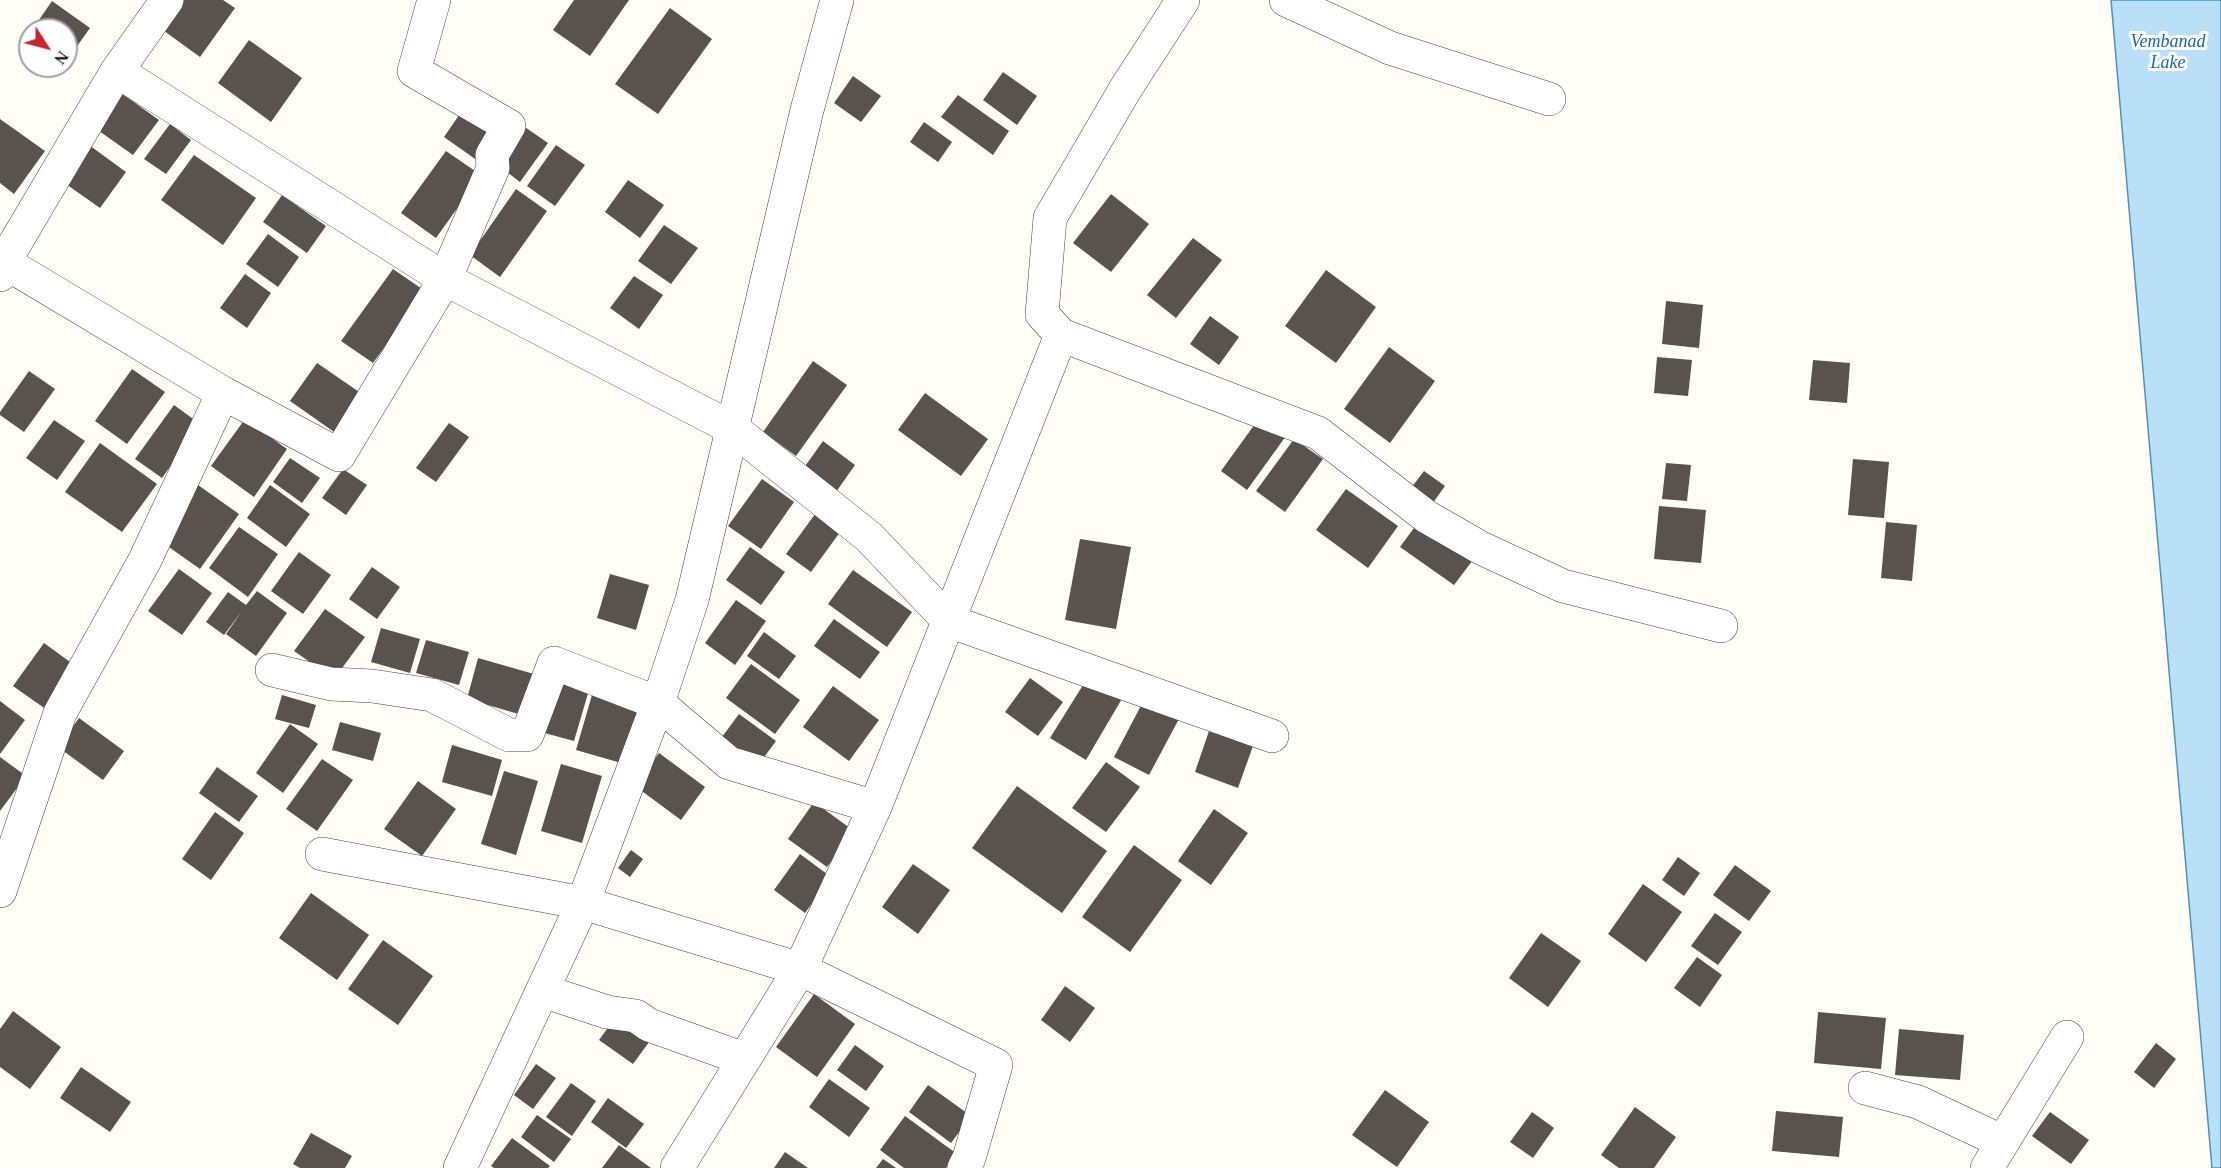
<!DOCTYPE html>
<html>
<head>
<meta charset="utf-8">
<style>
  body { margin:0 }
  #map { position:relative; width:2221px; height:1168px; overflow:hidden; background:#fffdf5; font-family:"Times New Roman",serif }
  canvas { display:block }
  .north { position:absolute; left:18px; top:18px; width:60px; height:60px; box-sizing:border-box; background:#fff; border:2px solid #a0a0a0; border-radius:50%; rotate:126deg; font-size:16px; font-weight:700; line-height:24px; text-align:center; color:#111 }
  .north::after { content:''; display:block; margin:auto; width:21px; height:27px; background:#c4262e; clip-path:polygon(50% 0,100% 100%,50% 72%,0 100%) }
</style>
</head>
<body>
<div id="map">
<canvas width="2221" height="1168"></canvas>
<div class="north">N</div>
</div>
<script>
const g = document.querySelector('canvas').getContext('2d');
g.lineJoin = 'round';
function fillPath(path, color) { g.fillStyle = color; g.fill(path, 'evenodd'); }
function trace(path, color, width, dash) { g.strokeStyle = color; g.lineWidth = width; g.lineCap = dash ? 'butt' : 'round'; g.setLineDash(dash || []); g.stroke(path); }
function write(font, color, halo, rows, align = 'center') {
  g.font = font + ' "Times New Roman",serif'; g.lineWidth = 6; g.setLineDash([]); g.textBaseline = 'middle'; g.strokeStyle = halo; g.fillStyle = color; for (const [text, x, y, turn = 0] of rows) {
    g.save(); g.translate(x, y); g.rotate((+turn || 0) * Math.PI / 180); g.textAlign = isNaN(turn) ? turn : align; if (halo) g.strokeText(text, 0, 0); g.fillText(text, 0, 0); g.restore();
  }
}
const water = new Path2D(`
  M2111,0H2221V1168H2212Z`);
const building = new Path2D(`
  M180,0H223L235,8L200,57L160,28Z
  M574,0H629L590,56L553,30Z
  M52,1L90,28L70,56L66,54V30H32Z
  M670,8L712,39L658,114L615,84Z
  M249,40L302,78L271,122L218,83Z
  M1003,72L1037,96L1017,125L983,100Z
  M853,76L881,96L861,122L834,103Z
  M117,90L159,120L133,155L92,126Z
  M958,95L1009,131L993,155L941,117Z
  M464,108L498,133L478,161L444,137Z
  M0,119L45,151L14,194L0,183Z
  M924,122L952,142L938,162L910,142Z
  M170,124L191,140L166,174L144,159Z
  M522,125L548,143L520,182L495,163Z
  M89,145L126,172L100,208L63,182Z
  M556,145L585,165L555,206L527,186Z
  M446,151L481,175L436,238L401,213Z
  M194,155L256,198L223,245L161,200Z
  M628,180L664,205L640,238L605,212Z
  M516,189L547,211L500,277L470,255Z
  M1111,194L1149,224L1111,272L1073,243Z
  M282,195L326,226L307,253L263,222Z
  M664,225L698,248L671,284L638,261Z
  M268,234L299,257L278,287L246,264Z
  M1193,238L1222,260L1176,318L1147,295Z
  M393,269L425,291L373,363L341,341Z
  M1326,270L1376,307L1336,363L1285,326Z
  M245,274L271,293L247,328L220,308Z
  M634,276L663,295L639,329L610,308Z
  M1666,301L1703,305L1699,348L1662,344Z
  M1210,316L1239,337L1219,365L1190,344Z
  M1389,347L1435,381L1390,443L1344,409Z
  M1657,357L1692,360L1688,396L1654,393Z
  M1813,360L1850,363L1847,403L1809,400Z
  M813,361L847,385L796,456L763,432Z
  M317,363L365,396L337,434L290,401Z
  M132,369L165,392L127,444L95,421Z
  M29,371L55,389L24,432L0,415V412Z
  M925,393L988,439L961,476L898,430Z
  M174,405L200,424L162,478L135,459Z
  M1260,417L1286,436L1247,490L1221,471Z
  M245,419L287,449L254,497L211,466Z
  M54,420L85,441L57,480L26,458Z
  M449,423L469,437L436,482L416,468Z
  M1294,439L1323,459L1285,512L1256,491Z
  M823,441L855,465L836,492L803,469Z
  M100,443L157,484L122,532L65,492Z
  M290,458L320,478L302,503L273,482Z
  M1853,459L1889,462L1884,518L1848,515Z
  M1666,463L1691,465L1687,501L1662,499Z
  M343,469L367,485L346,515L322,498Z
  M1424,471L1445,486L1427,511L1405,496Z
  M762,479L794,502L761,549L728,526Z
  M198,485L239,514L200,569L159,540Z
  M270,485L310,514L286,547L247,518Z
  M1346,489L1398,526L1368,568L1316,530Z
  M1659,506L1706,510L1701,563L1654,559Z
  M818,510L843,528L811,572L786,554Z
  M1422,517L1476,556L1454,585L1400,547Z
  M1886,522L1917,525L1912,581L1881,578Z
  M239,527L278,554L248,597L209,568Z
  M1080,539L1131,547L1116,629L1065,620Z
  M750,547L785,572L761,605L726,580Z
  M299,552L331,575L303,614L271,591Z
  M372,567L400,587L377,619L349,599Z
  M179,569L212,593L182,635L148,611Z
  M853,570L912,612L887,647L828,604Z
  M610,574L649,585L636,630L597,618Z
  M257,591L287,613L256,656L226,634L242,611L224,635L206,622L228,592L246,605Z
  M736,600L766,621L735,665L705,643Z
  M325,609L365,637L334,679L294,651Z
  M834,619L880,652L860,679L814,646Z
  M381,628L420,639L410,673L371,662Z
  M764,632L796,656L779,679L747,656Z
  M426,640L469,652L459,685L416,673Z
  M44,643L77,667L47,710L13,686Z
  M478,658L534,674L522,715L467,699Z
  M751,664L800,700L775,734L726,698Z
  M1088,677L1123,697L1086,760L1050,738Z
  M1030,678L1063,702L1038,736L1005,712Z
  M551,679L589,690L574,741L537,731Z
  M833,686L879,720L849,761L803,727Z
  M282,695L316,705L309,728L275,719Z
  M592,695L644,710L628,765L576,750Z
  M1145,698L1180,717L1149,775L1114,757Z
  M0,701L25,720L0,754Z
  M739,714L776,741L759,764L722,737Z
  M79,718L124,751L103,780L58,747Z
  M340,722L381,733L373,761L332,750Z
  M290,724L318,744L283,793L256,773Z
  M1209,731L1253,746L1238,788L1195,772Z
  M452,745L502,760L492,796L442,782Z
  M659,753L705,787L681,820L635,786Z
  M0,757L26,776L0,811Z
  M322,759L353,780L317,831L286,809Z
  M1106,762L1140,787L1106,832L1072,808Z
  M561,764L602,776L582,843L541,831Z
  M217,767L258,796L239,822L199,793Z
  M504,771L538,781L516,855L481,844Z
  M418,781L456,809L422,856L384,829Z
  M1017,786L1107,851L1062,913L972,848Z
  M814,802L854,831L827,867L788,839Z
  M1214,809L1248,833L1211,885L1178,861Z
  M215,812L244,833L211,880L182,859Z
  M1134,845L1182,880L1130,952L1082,917Z
  M631,850L643,859L630,877L618,868Z
  M800,854L831,877L805,913L774,890Z
  M1678,857L1700,873L1684,896L1662,880Z
  M913,864L950,890L918,934L882,907Z
  M1735,865L1771,891L1749,921L1713,895Z
  M1643,884L1682,912L1646,962L1608,934Z
  M311,893L369,935L337,980L279,938Z
  M1715,913L1742,932L1718,965L1691,946Z
  M1541,933L1581,961L1548,1007L1509,978Z
  M383,940L433,976L398,1025L348,989Z
  M1697,957L1722,975L1700,1007L1674,988Z
  M1065,986L1095,1008L1070,1042L1041,1020Z
  M814,994L855,1024L817,1077L776,1047Z
  M13,1011L61,1047L30,1089L0,1067V1029Z
  M1818,1012L1886,1018L1881,1069L1814,1063Z
  M618,1014L652,1038L633,1064L599,1040Z
  M1899,1029L1964,1035L1960,1080L1895,1075Z
  M2156,1043L2176,1059L2154,1088L2134,1072Z
  M855,1045L884,1066L866,1091L837,1070Z
  M536,1064L556,1078L533,1109L514,1095Z
  M81,1067L131,1102L110,1132L60,1098Z
  M829,1079L870,1108L849,1137L809,1107Z
  M571,1083L596,1101L572,1136L546,1117Z
  M928,1085L971,1116L951,1143L909,1112Z
  M1385,1090L1429,1122L1397,1167L1352,1135Z
  M608,1098L644,1124L626,1148L591,1122Z
  M1635,1107L1676,1137L1654,1168H1619L1601,1155Z
  M1776,1111L1843,1117L1839,1157L1772,1151Z
  M1532,1112L1554,1128L1533,1158L1510,1142Z
  M2050,1112L2089,1140L2071,1164L2032,1136Z
  M537,1115L571,1139L554,1162L521,1137Z
  M905,1116L957,1154L946,1168H904L880,1150Z
  M311,1133L352,1156L345,1168H300L293,1164Z
  M512,1138L550,1166L548,1168H494L491,1166Z
  M619,1145L651,1168H602Z
  M785,1152L808,1168H774Z
  M883,1159L896,1168H876Z`);
const minor = new Path2D(`
  M1183,0L1126,88L1050,218L1042,314L1061,335L1318,433L1427,517L1481,548L1563,586L1721,626
  M1286,0L1390,48L1549,99
  M117,71L445,279L732,428L869,537L949,621L1272,736
  M4,262L223,393
  M0,275L4,262L117,71L167,0
  M272,670L331,684L372,686L432,695L509,735H527L554,663L658,703L729,763L875,807
  M322,854L583,903L800,969L875,807L1061,335
  M0,891L60,713L145,560L223,393L339,455L445,279L493,168L492,155L509,126L414,71L434,0
  M543,991L607,1012L636,1016L649,1025L744,1059
  M1865,1088L1918,1102L2003,1142
  M460,1168L583,903L658,703L692,600L807,110L837,0
  M677,1168L800,969L996,1065L969,1158L964,1168
  M1987,1168L2067,1037`);
const waterNames = [
  ["Vembanad",2168,42],
  ["Lake",2168,63]
];
fillPath(water, '#b9e0f7');
trace(water, '#3f96cf', 1.5);
fillPath(building, '#5a524d');
trace(minor, '#444', 34);
trace(minor, '#fff', 33);
write('italic 18px', '#1768a6', '#fff', waterNames);
</script>
</body>
</html>
